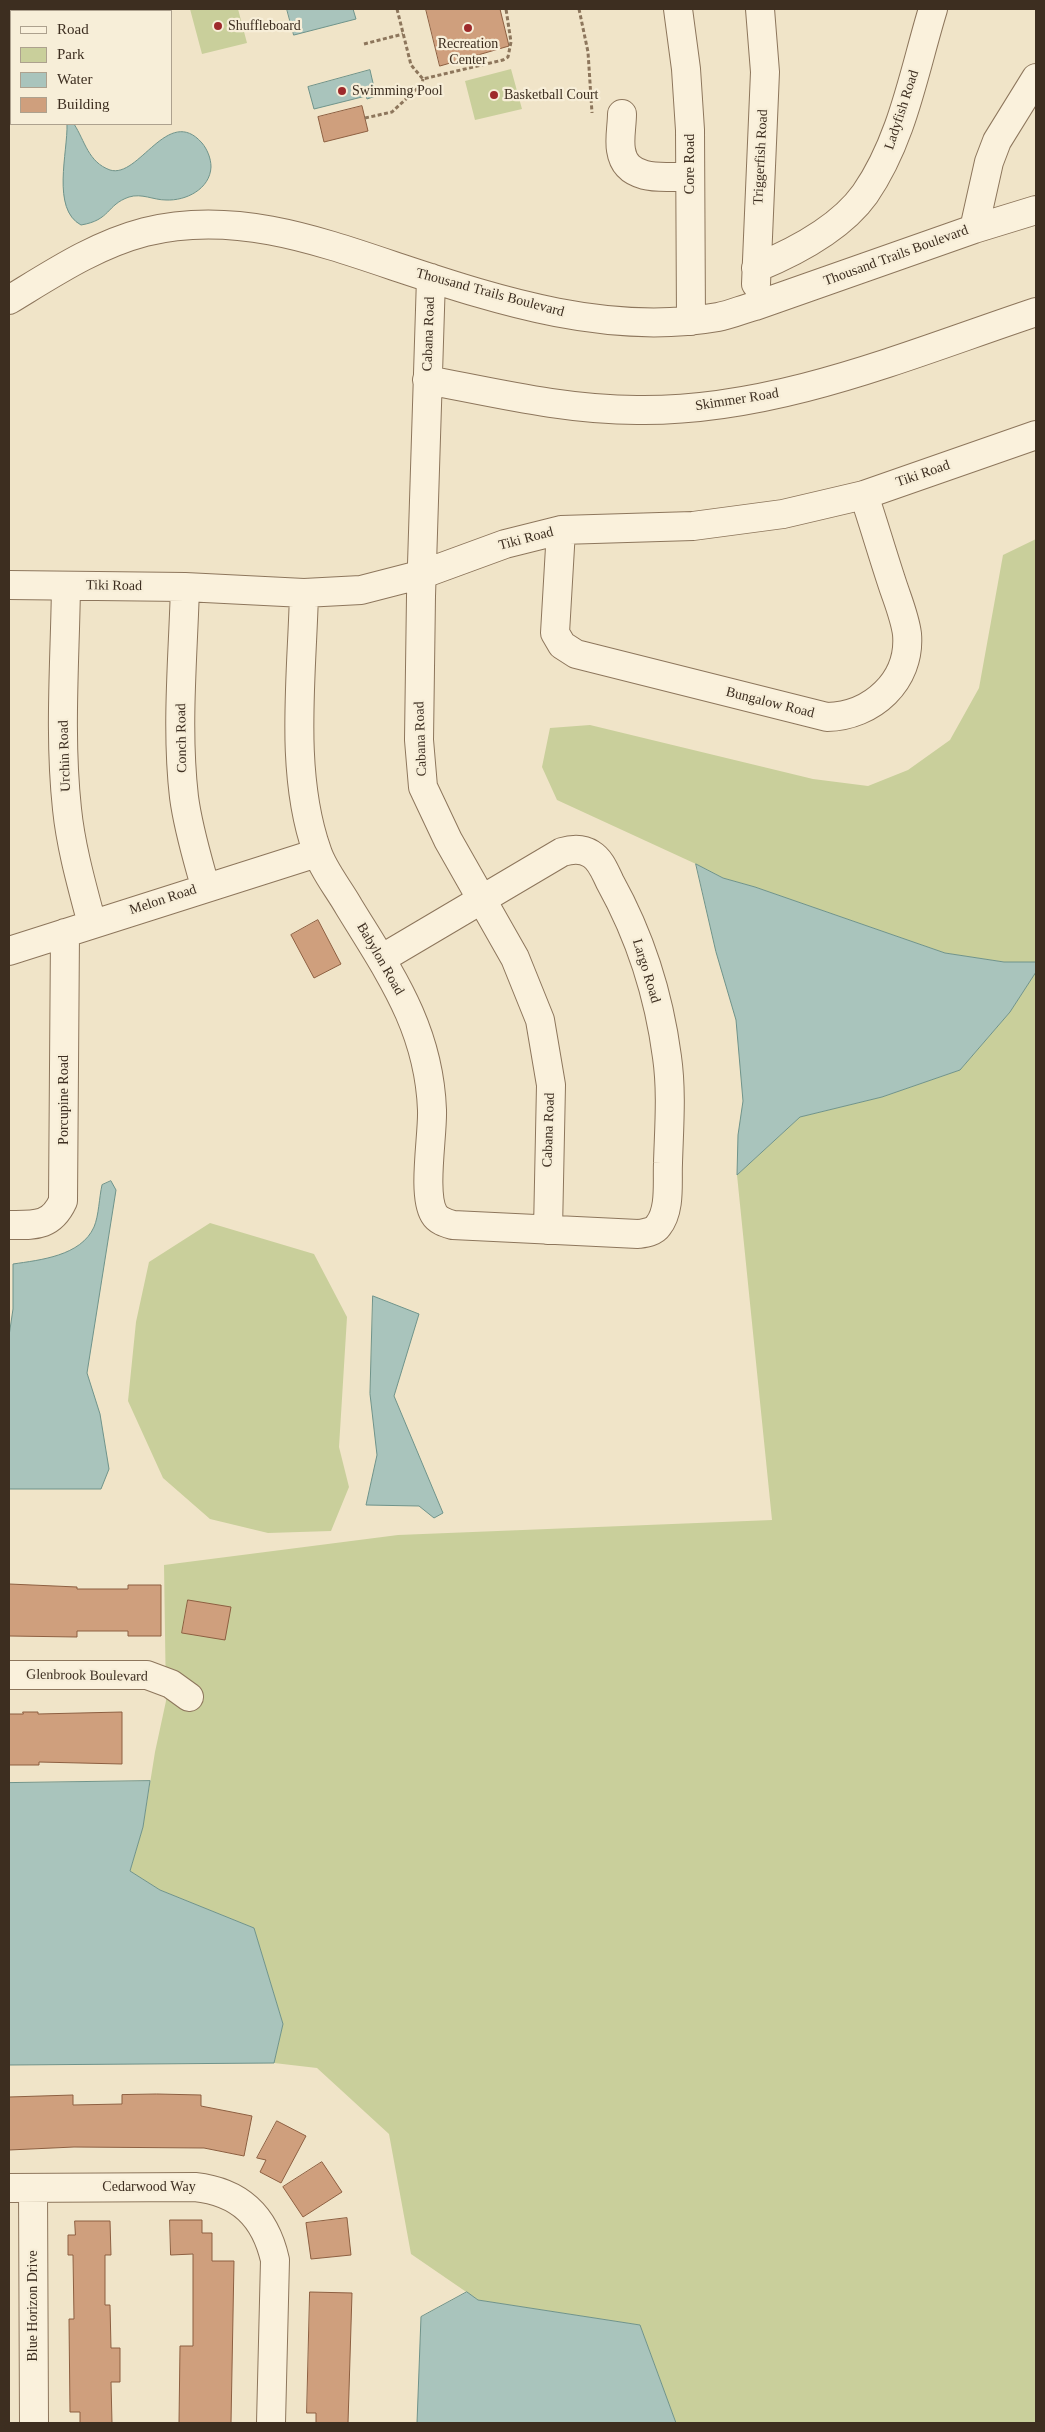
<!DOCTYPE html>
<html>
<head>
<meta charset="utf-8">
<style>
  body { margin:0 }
  #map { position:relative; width:1045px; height:2432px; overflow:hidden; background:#f0e4c8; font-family:"Times New Roman",serif }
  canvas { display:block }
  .frame { position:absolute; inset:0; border:10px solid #3d2e20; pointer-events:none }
  .legend { position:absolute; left:10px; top:10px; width:162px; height:115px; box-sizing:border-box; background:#f7eed8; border:1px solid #ada18e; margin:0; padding:6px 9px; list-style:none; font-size:15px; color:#3d2e20 }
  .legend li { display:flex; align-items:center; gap:10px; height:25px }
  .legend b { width:25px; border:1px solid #ada18e }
</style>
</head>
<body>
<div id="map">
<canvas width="1045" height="2432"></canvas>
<div class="frame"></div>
<ul class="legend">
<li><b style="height:6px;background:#faf1dc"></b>Road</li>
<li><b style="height:14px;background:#c9cf9b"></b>Park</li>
<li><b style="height:14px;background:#a9c4bc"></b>Water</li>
<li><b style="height:14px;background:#cf9f7d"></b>Building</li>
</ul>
</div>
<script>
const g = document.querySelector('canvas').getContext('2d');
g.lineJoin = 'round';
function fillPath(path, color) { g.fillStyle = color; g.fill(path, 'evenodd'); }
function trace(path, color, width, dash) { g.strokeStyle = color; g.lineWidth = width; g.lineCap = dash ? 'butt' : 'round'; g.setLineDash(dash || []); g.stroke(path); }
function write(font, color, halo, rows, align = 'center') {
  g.font = font + ' "Times New Roman",serif'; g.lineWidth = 4.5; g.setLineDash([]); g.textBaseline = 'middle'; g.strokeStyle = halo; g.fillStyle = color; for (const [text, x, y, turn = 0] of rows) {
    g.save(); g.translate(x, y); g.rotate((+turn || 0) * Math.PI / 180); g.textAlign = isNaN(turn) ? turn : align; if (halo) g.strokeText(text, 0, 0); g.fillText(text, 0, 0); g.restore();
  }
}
const green = new Path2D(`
  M190,9H238L247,43L202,54Z
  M511,69L522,109L475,120L465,81Z
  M1036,539V962H1004L945,953L755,887L723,878L696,864L557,800L542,767L550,728L590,725L813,779L868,786L908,770L950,740L979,688L1003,555Z
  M1036,972V2423H676L640,2325L478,2300L411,2254L389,2134L317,2068L274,2063L283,2024L254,1928L160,1890L130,1871L143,1827L155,1752L166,1701L164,1565L398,1535L772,1520L737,1175L800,1117L882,1097L960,1070L1010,1012Z
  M210,1223L314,1254L347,1317L339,1447L349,1487L331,1531L268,1533L210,1519L163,1478L128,1401L136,1322L149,1262Z`);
const water = new Path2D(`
  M287,9H353L356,19L294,35Z
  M370,70L376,96L367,99L366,96L314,109L308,87Z
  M67,124H74C85,141 88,162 110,170C139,179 168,104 202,143C207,149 211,158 211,167C210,189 186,201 166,200C153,200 142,193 129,197C106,205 111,220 81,225C51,209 68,152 67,124Z
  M696,864L723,878L755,887L945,953L1004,962H1036V972L1010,1012L960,1070L882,1097L800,1117L737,1175L738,1135L743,1101L736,1020L716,952Z
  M111,1181L116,1190L87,1373L100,1414L109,1469L101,1489H9V1336L13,1309V1264C40,1260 81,1256 94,1227C99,1215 99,1198 102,1185Z
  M373,1296L419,1314L394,1396L443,1513L434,1518L419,1506L366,1505L377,1455L370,1394Z
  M150,1781L143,1827L130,1871L160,1890L254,1928L283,2024L274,2063L9,2065V1783Z
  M467,2292L478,2300L640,2325L676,2423H417L421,2317Z`);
const building = new Path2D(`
  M426,9H500L509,46L440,66Z
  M362,106L368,131L324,142L318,117Z
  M318,920L341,964L314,978L291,935Z
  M9,1584L77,1587V1589H128V1585H161V1636H128V1631H77V1637L9,1636Z
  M188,1600L231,1607L225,1640L182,1633Z
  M23,1712H38V1714L122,1712V1764L39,1762V1765H9V1714H23Z
  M157,2094L201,2095V2106L252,2116L244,2156L204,2148L74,2147L9,2150V2097L73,2095V2105L122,2104V2095Z
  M277,2121L306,2136L281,2183L260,2172L266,2160L257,2158Z
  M322,2162L342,2192L303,2217L283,2187Z
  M347,2218L351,2255L311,2259L306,2223Z
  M170,2220H202V2233H212V2261H234L231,2423H179L180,2346H193V2254L171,2255Z
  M75,2221H110L111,2255H105V2305H110L111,2348H120V2382H111L112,2423H80V2412H70L69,2319H74L73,2255H68V2235H75Z
  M310,2292L352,2293L348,2423H316V2413H307Z`);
const path = new Path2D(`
  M397,9L411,65L423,79L503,60L508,57L511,42L506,9
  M579,9L588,52L592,113
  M364,44L403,34
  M365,118L392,112L422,84L423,79`);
const minor = new Path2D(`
  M678,9L686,69L690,130L691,321
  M622,114C622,125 619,139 621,150C626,183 666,177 690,176
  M974,229L989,162L997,141L1036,78
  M756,268C795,252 840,229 865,194C903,139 914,71 933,9
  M431,278L421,596L419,740L423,787L448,840L515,958L540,1020L551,1085L548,1230
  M756,284L765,72L760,9
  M9,300C52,274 95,245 145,232C233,210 317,240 400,268C502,302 610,336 718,317C730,315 743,309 755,306L974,229L1036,210
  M427,380C496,393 566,410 637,410C775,412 907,355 1036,312
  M561,530L555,633L562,645L576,654L827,717C872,716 911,681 907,634C905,618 898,601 893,586C883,556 874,525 864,495
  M9,585L185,587L304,593L361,590L423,574L505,544L561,530L693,526L783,514L864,495L1036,435
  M66,586C65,660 59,735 67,809C71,848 82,886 92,924
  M185,587C183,657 176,728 184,797C188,828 197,857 205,886
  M304,593C302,676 289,772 317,851C323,870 339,889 349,907C390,974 429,1028 432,1110C433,1135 422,1194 434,1214C438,1221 446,1223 453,1225L638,1234C645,1233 654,1232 658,1226C671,1210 667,1182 668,1163C669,1128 672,1092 667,1057C659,996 640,936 610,882C605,872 601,860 591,854C582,848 572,849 562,852L381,959
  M9,951L317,853
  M9,1225C35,1225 51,1227 63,1201L65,933
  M9,1675H147L171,1684L189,1697
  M9,2188L195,2187C240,2192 265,2216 275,2260L271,2423
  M33,2188L34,2423`);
const markers = [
  [218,26,5,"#9e2a2b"],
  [468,28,5,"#9e2a2b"],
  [342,91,5,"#9e2a2b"],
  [494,95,5,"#9e2a2b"]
];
const poiNames = [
  ["Shuffleboard",228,26],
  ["Recreation",468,44,"center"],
  ["Center",468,60,"center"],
  ["Swimming Pool",352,91],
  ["Basketball Court",504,95]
];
const streetNames = [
  ["Ladyfish Road",902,110,-72],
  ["Triggerfish Road",761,157,-87],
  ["Core Road",690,164,-90],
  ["Thousand Trails Boulevard",896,256,-20],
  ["Thousand Trails Boulevard",490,293,15],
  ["Cabana Road",429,334,-88],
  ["Skimmer Road",737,400,-9],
  ["Tiki Road",923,474,-19],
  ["Tiki Road",526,539,-15],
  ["Tiki Road",114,586,1],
  ["Bungalow Road",770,703,14],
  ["Conch Road",182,738,-91],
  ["Cabana Road",421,739,-92],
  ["Urchin Road",65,756,-92],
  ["Melon Road",163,900,-18],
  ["Babylon Road",380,959,60],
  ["Largo Road",646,971,73],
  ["Porcupine Road",64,1100,-90],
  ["Cabana Road",549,1130,-88],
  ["Glenbrook Boulevard",87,1676,1],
  ["Cedarwood Way",149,2187],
  ["Blue Horizon Drive",33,2306,-90]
];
fillPath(green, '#c9cf9b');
fillPath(water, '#a9c4bc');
trace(water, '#6f938a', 1);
fillPath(building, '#cf9f7d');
trace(building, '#8d5f41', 1);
trace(minor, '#8d765c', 30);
trace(path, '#8d765c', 3, [4, 2.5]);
trace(minor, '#faf1dc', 28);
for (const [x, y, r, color] of markers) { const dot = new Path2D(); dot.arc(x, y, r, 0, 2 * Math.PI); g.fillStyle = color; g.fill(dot); trace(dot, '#f7eed8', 2); }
write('14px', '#3d2e20', '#f7eed8', poiNames, 'left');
write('14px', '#3d2e20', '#f7eed8', streetNames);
</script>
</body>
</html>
